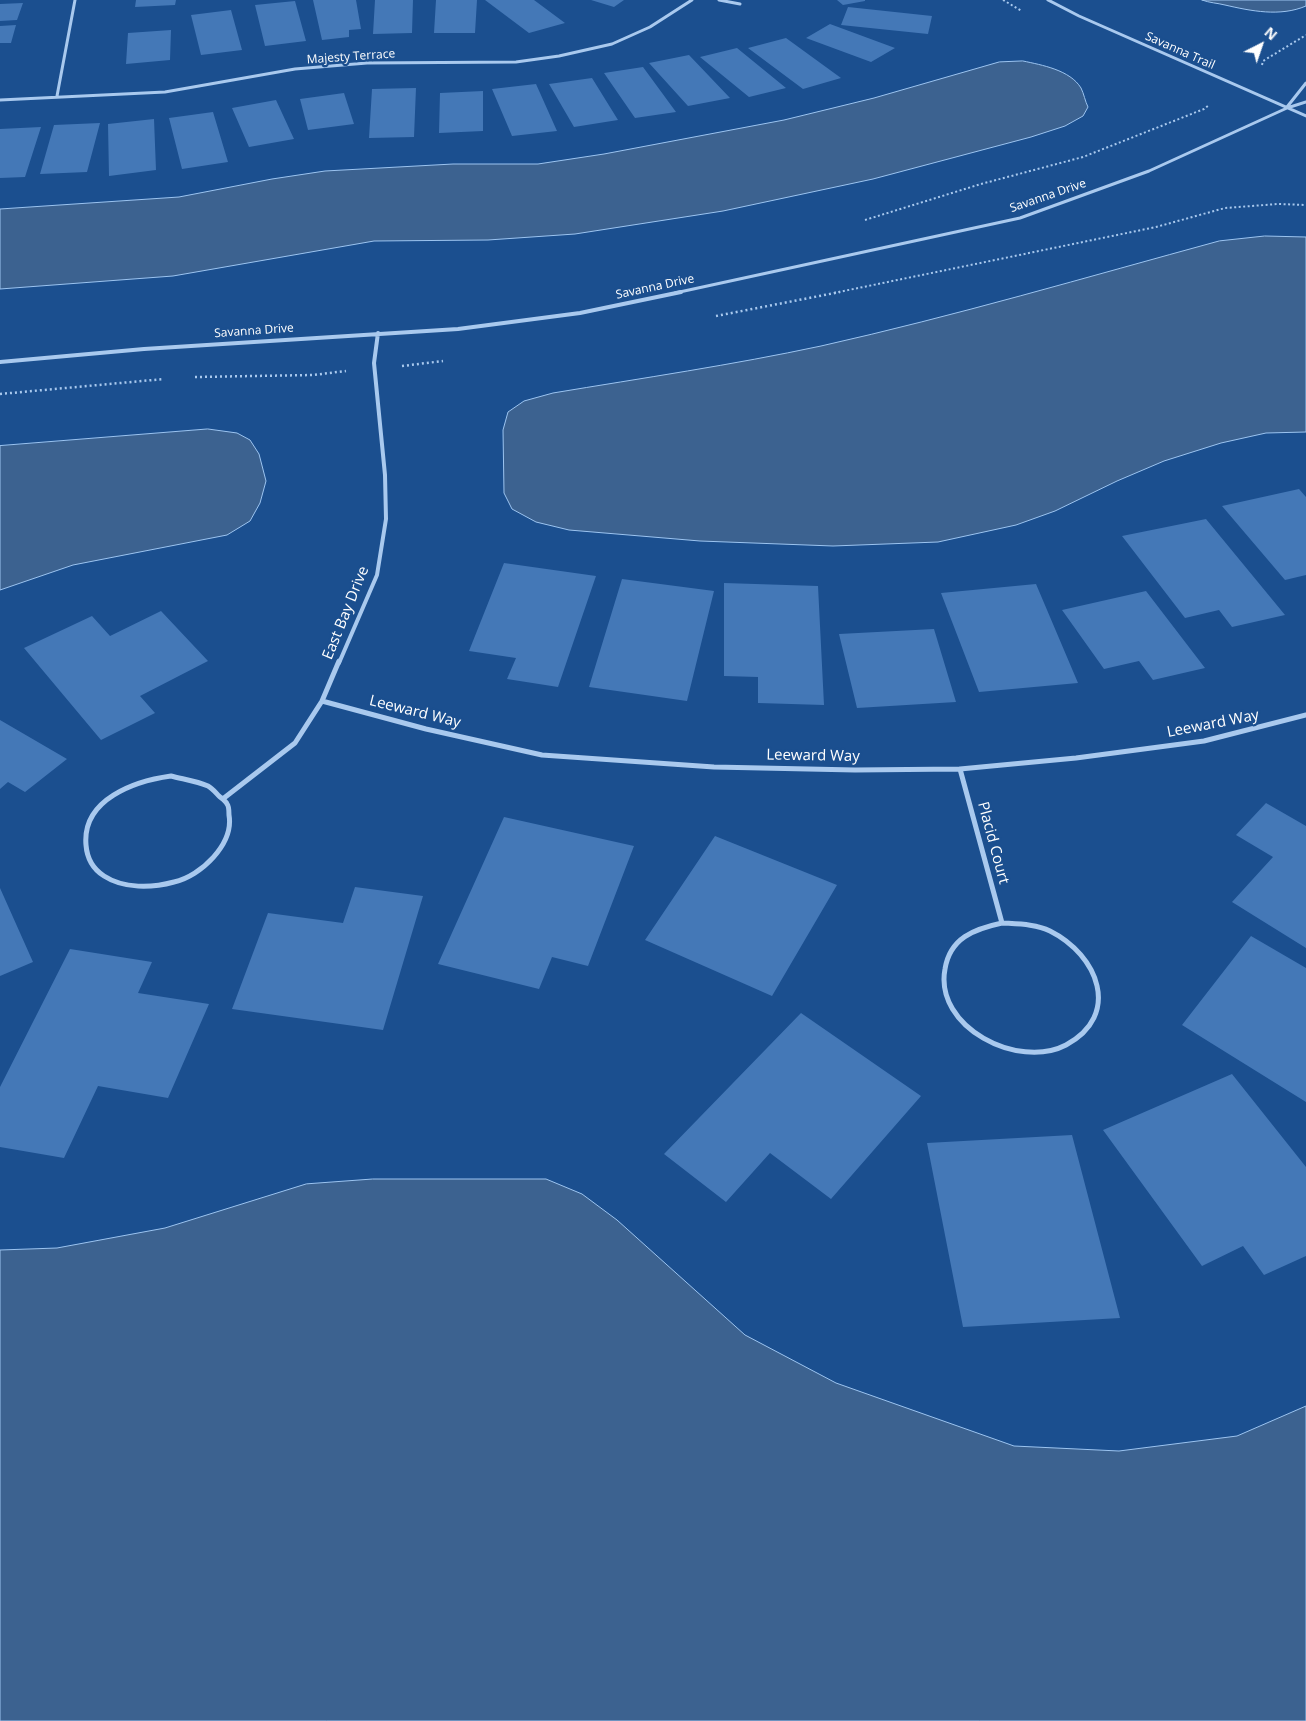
<!DOCTYPE html>
<html>
<head>
<meta charset="utf-8">
<style>
  body { margin:0 }
  #map { position:relative; width:1306px; height:1721px; overflow:hidden; background:#1b4f8f; font-family:"Open Sans",sans-serif }
  canvas { display:block }
  .north { position:absolute; left:1236px; top:20px; width:50px; height:50px; -webkit-text-stroke:4px #1b4f8f; paint-order:stroke; rotate:41deg; font-size:14px; font-weight:700; line-height:20px; text-align:center; color:#fff }
  .north::after { content:''; display:block; margin:auto; width:18px; height:22px; background:#fff; clip-path:polygon(50% 0,100% 100%,50% 72%,0 100%) }
</style>
</head>
<body>
<div id="map">
<canvas width="1306" height="1721"></canvas>
<div class="north">N</div>
</div>
<script>
const g = document.querySelector('canvas').getContext('2d');
g.lineJoin = 'round';
function fillPath(path, color) { g.fillStyle = color; g.fill(path, 'evenodd'); }
function trace(path, color, width, dash) { g.strokeStyle = color; g.lineWidth = width; g.lineCap = dash ? 'butt' : 'round'; g.setLineDash(dash || []); g.stroke(path); }
function write(font, color, halo, rows, align = 'center') {
  g.font = font + ' "Open Sans",sans-serif'; g.lineWidth = 4.5; g.setLineDash([]); g.textBaseline = 'middle'; g.strokeStyle = halo; g.fillStyle = color; for (const [text, x, y, turn = 0] of rows) {
    g.save(); g.translate(x, y); g.rotate((+turn || 0) * Math.PI / 180); g.textAlign = isNaN(turn) ? turn : align; if (halo) g.strokeText(text, 0, 0); g.fillText(text, 0, 0); g.restore();
  }
}
const water = new Path2D(`
  M1202,0H1306V6C1280,17 1251,11 1225,5C1217,3 1210,3 1202,0Z
  M1023,61C1042,65 1070,70 1081,88C1084,94 1085,101 1088,107L1083,116L1065,126L1031,137L873,179L723,211L575,234L488,240L374,241L173,276L0,289V209L179,197L272,179L325,171L453,164H538L604,154L784,120L874,98L999,62Z
  M1265,236L1306,237V432L1266,433L1221,443L1164,461L1117,481L1055,511L1016,525L938,542L833,546L700,541L569,530L536,522L512,509L504,493L503,430L508,412L524,401L553,393C643,378 732,365 821,346C955,316 1087,277 1219,241Z
  M208,429L237,433L250,440L259,454L266,481L260,503L250,521L227,535L73,565L0,590V446Z
  M373,1179H546L582,1194L617,1220L745,1335L836,1383L1014,1446L1119,1451L1237,1436L1306,1406V1721H0V1250L57,1248L165,1228L306,1184Z`);
const building = new Path2D(`
  M136,0H176L175,5L135,7Z
  M313,0H356L361,29L349,30V37L322,40Z
  M375,0H413L412,33L373,34Z
  M436,0H477L475,33H434Z
  M485,0H534L565,23L529,33Z
  M591,0H624L614,7Z
  M837,0H865V1L843,5Z
  M295,1L306,41L265,46L255,5Z
  M23,3L17,20L0,21V4Z
  M848,7L932,16L928,34L841,25Z
  M231,10L242,50L201,55L191,15Z
  M830,24L895,48L871,62L806,38Z
  M16,25L11,43H0V26Z
  M171,30L170,60L126,64L128,33Z
  M786,38L841,78L803,89L748,48Z
  M737,48L786,88L749,97L700,57Z
  M689,55L730,98L688,106L649,63Z
  M643,67L676,112L635,118L604,73Z
  M592,78L618,120L574,127L549,84Z
  M536,84L557,131L512,136L492,89Z
  M416,88L414,137L369,138L372,89Z
  M483,91V131L439,133L440,93Z
  M344,93L354,124L308,130L300,99Z
  M276,100L294,139L249,147L232,108Z
  M213,112L228,162L182,169L169,118Z
  M154,119L156,170L109,176L108,124Z
  M100,123L87,172L40,174L54,125Z
  M41,127L25,177L0,178V129Z
  M1299,489L1306,497V575L1285,580L1222,506Z
  M1206,519L1285,615L1232,627L1219,610L1185,618L1122,536Z
  M504,563L596,576L558,687L507,679L516,658L469,651Z
  M622,579L714,591L687,701L589,687Z
  M724,583L818,586L824,705L758,703V677L724,676Z
  M1036,584L1078,683L979,692L941,593Z
  M1146,591L1205,668L1153,680L1139,661L1104,669L1062,610Z
  M161,611L208,661L140,696L155,713L101,740L24,648L92,616L110,636Z
  M934,629L956,702L857,708L839,634Z
  M0,720L67,759L25,792L8,782L0,789Z
  M1266,803L1306,826V948L1232,902L1273,857L1236,835Z
  M504,817L634,846L588,966L552,957L539,989L438,964Z
  M715,836L837,885L772,996L645,940Z
  M355,887L423,896L383,1030L232,1009L268,913L343,923Z
  M0,888L33,962L0,976Z
  M1251,936L1306,968V1102L1182,1025Z
  M70,949L152,962L138,993L209,1004L168,1098L98,1086L64,1158L0,1147V1087Z
  M801,1013L921,1096L831,1199L770,1153L726,1202L664,1154Z
  M1232,1074L1306,1167V1256L1264,1275L1243,1246L1202,1266L1103,1130Z
  M1072,1135L1120,1318L963,1327L927,1143Z`);
const pathFar1 = new Path2D(`
  M1003,0L1022,11
  M1262,65L1263,61L1306,35
  M865,220L981,184L1083,157L1204,109L1209,105
  M834,293L1156,227L1225,208L1278,204L1306,205`);
const path = new Path2D(`
  M716,316L840,292
  M402,366L443,361
  M195,377L313,375L346,371
  M0,394L164,379`);
const streetFar2 = new Path2D(`
  M719,0L740,4
  M1048,0L1079,16L1306,116
  M57,96L75,0
  M0,100L165,92L295,69L367,63L516,62L559,56L612,44L650,27L692,0
  M1287,107L1306,83
  M675,293L1020,218L1149,171L1287,108L1306,102`);
const streetFar1 = new Path2D(`
  M0,362L144,349L458,329L580,313L681,292
  M339,663L377,575L386,519L385,475L374,363L378,333`);
const street = new Path2D(`
  M322,701L426,729L542,755L714,767L855,770L960,769L1076,758L1204,741L1306,715
  M960,769L1002,923
  M171,776C182,779 197,781 208,786C212,788 216,793 219,796C221,798 226,801 227,804C229,806 229,812 229,815C234,844 201,876 174,882C152,888 124,889 104,876C93,869 87,858 86,845C82,799 135,781 171,776Z
  M224,798L295,743L322,701L339,661
  M1002,923C1018,924 1036,924 1050,931C1098,955 1122,1015 1066,1045C1018,1070 934,1027 945,969C950,938 974,929 1002,923Z`);
const farStreetnames = [
  ["Savanna Trail",1180,51,24],
  ["Majesty Terrace",351,57,-4],
  ["Savanna Drive",1048,196,-19],
  ["Savanna Drive",655,287,-12],
  ["Savanna Drive",254,331,-4]
];
const streetNames = [
  ["East Bay Drive",346,613,-68],
  ["Leeward Way",415,712,14],
  ["Leeward Way",1213,724,-11],
  ["Leeward Way",813,756,1],
  ["Placid Court",993,843,75]
];
fillPath(water, '#3c6290');
trace(water, '#9cc4f0', 1);
fillPath(building, '#4478b7');
trace(pathFar1, '#a9c9ee', 2, [2, 2.5]);
trace(path, '#a9c9ee', 2.5, [2, 3]);
trace(streetFar2, '#a9c9ee', 3);
trace(streetFar1, '#a9c9ee', 4);
trace(street, '#a9c9ee', 5);
write('12px', '#fff', '#1b4f8f', farStreetnames);
write('15px', '#fff', '#1b4f8f', streetNames);
</script>
</body>
</html>
